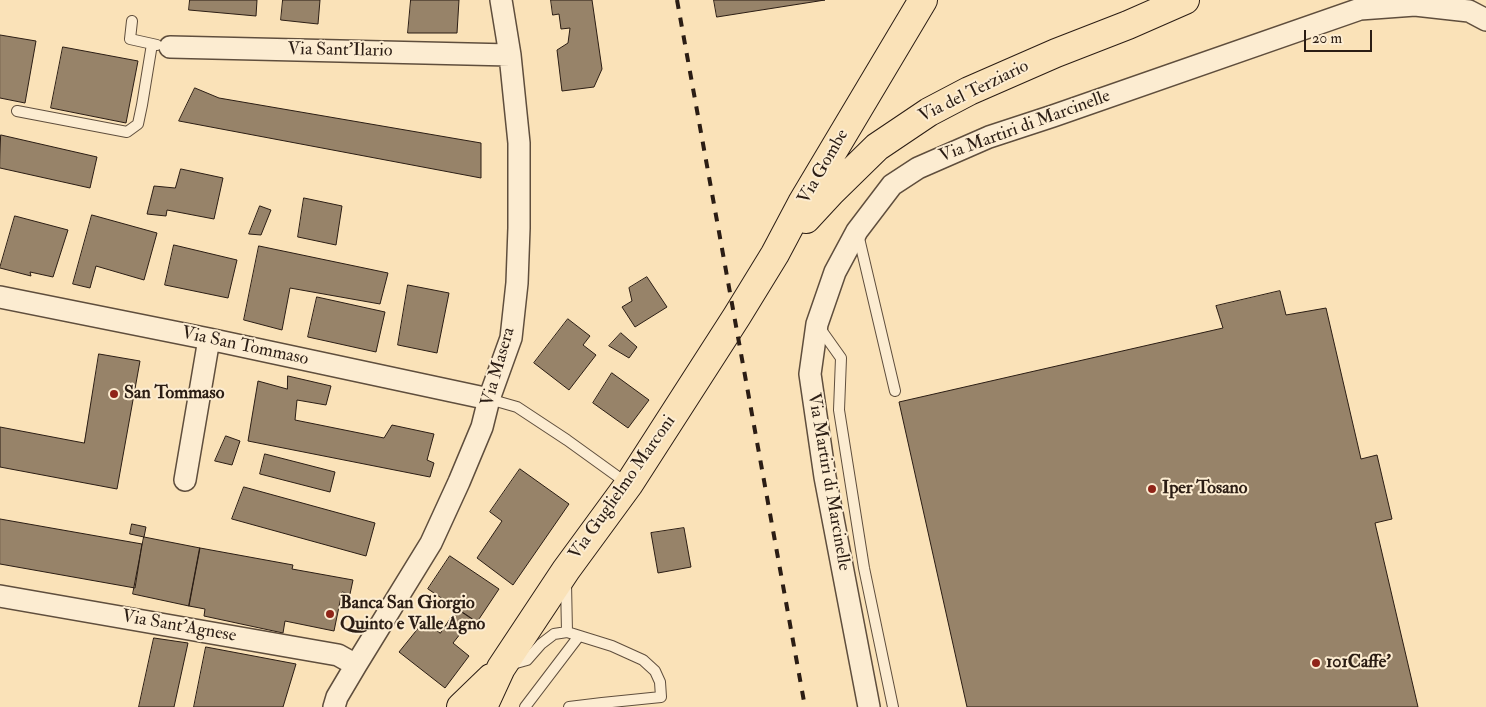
<!DOCTYPE html>
<html>
<head>
<meta charset="utf-8">
<style>
  body { margin:0 }
  #map { position:relative; width:1486px; height:707px; overflow:hidden; background:#fae2b8; font-family:"IM FELL Double Pica",serif }
  canvas { display:block }
  .scale { position:absolute; left:1304px; top:30px; width:68px; height:22px; box-sizing:border-box; border:2px solid #2b1d14; border-top:0; padding-left:6px; font-size:15px; line-height:18px; white-space:nowrap; color:#2b1d14; -webkit-text-stroke:4px #fcecd1; paint-order:stroke }
</style>
</head>
<body>
<div id="map">
<canvas width="1486" height="707"></canvas>
<div class="scale">20 m</div>
</div>
<script>
const g = document.querySelector('canvas').getContext('2d');
g.lineJoin = 'round';
function fillPath(path, color) { g.fillStyle = color; g.fill(path, 'evenodd'); }
function trace(path, color, width, dash) { g.strokeStyle = color; g.lineWidth = width; g.lineCap = dash ? 'butt' : 'round'; g.setLineDash(dash || []); g.stroke(path); }
function write(font, color, halo, rows, align = 'center') {
  g.font = font + ' "IM FELL Double Pica",serif'; g.lineWidth = 4; g.setLineDash([]); g.textBaseline = 'middle'; g.strokeStyle = halo; g.fillStyle = color; for (const [text, x, y, turn = 0] of rows) {
    g.save(); g.translate(x, y); g.rotate((+turn || 0) * Math.PI / 180); g.textAlign = isNaN(turn) ? turn : align; if (halo) g.strokeText(text, 0, 0); g.fillText(text, 0, 0); g.restore();
  }
}
const building = new Path2D(`
  M190,0H257L256,16L189,10Z
  M283,0H320L318,24L281,20Z
  M411,0H459L457,33H408Z
  M551,0H592L602,69L594,87L562,91L557,50L568,43L570,28L561,29L559,14L553,15Z
  M714,0H825L717,17Z
  M0,35L36,41L25,103L0,98Z
  M63,47L138,61L126,123L51,108Z
  M195,88L219,98L481,143V178L179,121Z
  M1,135L97,157L90,188L0,168Z
  M181,169L223,178L214,219L167,210L166,216L147,214L154,186L175,188Z
  M304,198L342,206L336,245L298,237Z
  M260,206L271,210L261,235L249,234Z
  M92,215L157,233L144,280L96,266L90,288L73,284Z
  M15,216L68,230L53,277L30,272L31,276L0,268Z
  M174,245L237,260L228,298L165,285Z
  M259,246L388,273L380,304L290,288L282,330L244,320Z
  M647,277L667,307L635,327L622,307L632,301L629,288Z
  M408,285L449,293L437,353L398,345Z
  M1280,291L1286,315L1326,308L1361,459L1377,455L1392,519L1375,523L1418,707H967L899,402L1223,328L1216,306Z
  M317,297L385,312L376,352L308,337Z
  M568,319L590,336L583,345L596,355L569,390L534,363Z
  M621,333L637,347L629,358L609,346Z
  M99,354L140,361L117,489L0,467V427L84,443Z
  M612,373L649,400L628,428L593,403Z
  M288,376L331,386L326,405L297,400L295,420L384,438L392,425L434,434L427,460L434,463L430,477L248,441L258,381L287,389Z
  M226,436L240,441L232,465L215,461Z
  M265,454L335,472L330,492L260,474Z
  M520,469L569,504L513,585L477,558L502,521L490,512Z
  M244,487L375,523L366,556L232,519Z
  M0,519L142,544L135,588L0,564Z
  M132,524L146,527L144,537L130,534Z
  M684,528L691,567L658,573L651,533Z
  M144,537L200,548L189,606L133,594Z
  M200,548L293,565L292,569L353,580L350,594L342,592L334,631L285,621L283,633L204,616L205,609L189,606Z
  M450,556L499,589L477,622L428,589Z
  M457,609L472,619L453,643L469,656L445,688L399,652L424,621L440,633Z
  M154,638L188,643L174,707H139Z
  M206,647L296,664L283,707H194Z`);
const lane = new Path2D(`
  M132,21L130,39L157,45
  M17,111L127,132L138,124L142,105L152,44
  M858,234L895,391
  M819,327L841,358L839,410L864,568L893,707
  M489,399L517,407L567,440L628,484
  M566,583L567,632
  M509,665L527,660L541,644L554,634L567,632L612,646L643,660L655,671L660,682L661,697L602,703
  M525,707L579,636
  M569,707L602,703L603,707`);
const street = new Path2D(`
  M170,47L510,55
  M0,297L209,339L489,399
  M185,480L209,339
  M0,596L338,655L356,665
  M334,707L337,697L356,665L431,543L459,482L482,427L489,399L511,338L517,283L519,228V143L510,55L501,0
  M869,707L825,477L810,374L817,324L835,272L857,231L892,185L918,168L989,137L1053,116L1360,9L1415,5L1469,11L1486,20`);
const primary = new Path2D(`
  M806,219L831,192L877,147L929,112L969,91L1056,53L1128,25L1185,0
  M461,707L491,678
  M483,707L501,668L566,570L629,484L737,316L775,254L802,203L923,0`);
const rail = new Path2D(`
  M677,0L805,707`);
const markers = [
  [114,394,5,"#8f2418"],
  [1152,489,5,"#8f2418"],
  [330,614,5,"#8f2418"],
  [1316,663,5,"#8f2418"]
];
const streetNames = [
  ["Via Sant'Ilario",340,51,1],
  ["Via del Terziario",974,92,-26],
  ["Via Martiri di Marcinelle",1025,127,-20],
  ["Via Gombe",824,167,-60],
  ["Via San Tommaso",245,347,12],
  ["Via Masera",499,367,-74],
  ["Via Martiri di Marcinelle",828,482,80],
  ["Via Guglielmo Marconi",623,488,-55],
  ["Via Sant'Agnese",179,627,10]
];
const poiNames = [
  ["San Tommaso",124,394],
  ["Iper Tosano",1162,489],
  ["Banca San Giorgio",340,604],
  ["Quinto e Valle Agno",340,625],
  ["101Caffe'",1326,663]
];
fillPath(building, '#978369');
trace(building, '#2b1d14', 1);
trace(lane, '#5f4e3d', 12);
trace(street, '#5f4e3d', 24);
trace(primary, '#2b1d14', 30);
trace(lane, '#fcecd1', 10);
trace(street, '#fcecd1', 21);
trace(primary, '#fae2b8', 28);
trace(rail, '#2b1d14', 4, [9, 9]);
for (const [x, y, r, color] of markers) { const dot = new Path2D(); dot.arc(x, y, r, 0, 2 * Math.PI); g.fillStyle = color; g.fill(dot); trace(dot, '#fcecd1', 2); }
write('18px', '#2b1d14', '#fcecd1', streetNames);
write('bold 18px', '#2b1d14', '#fcecd1', poiNames, 'left');
</script>
</body>
</html>
